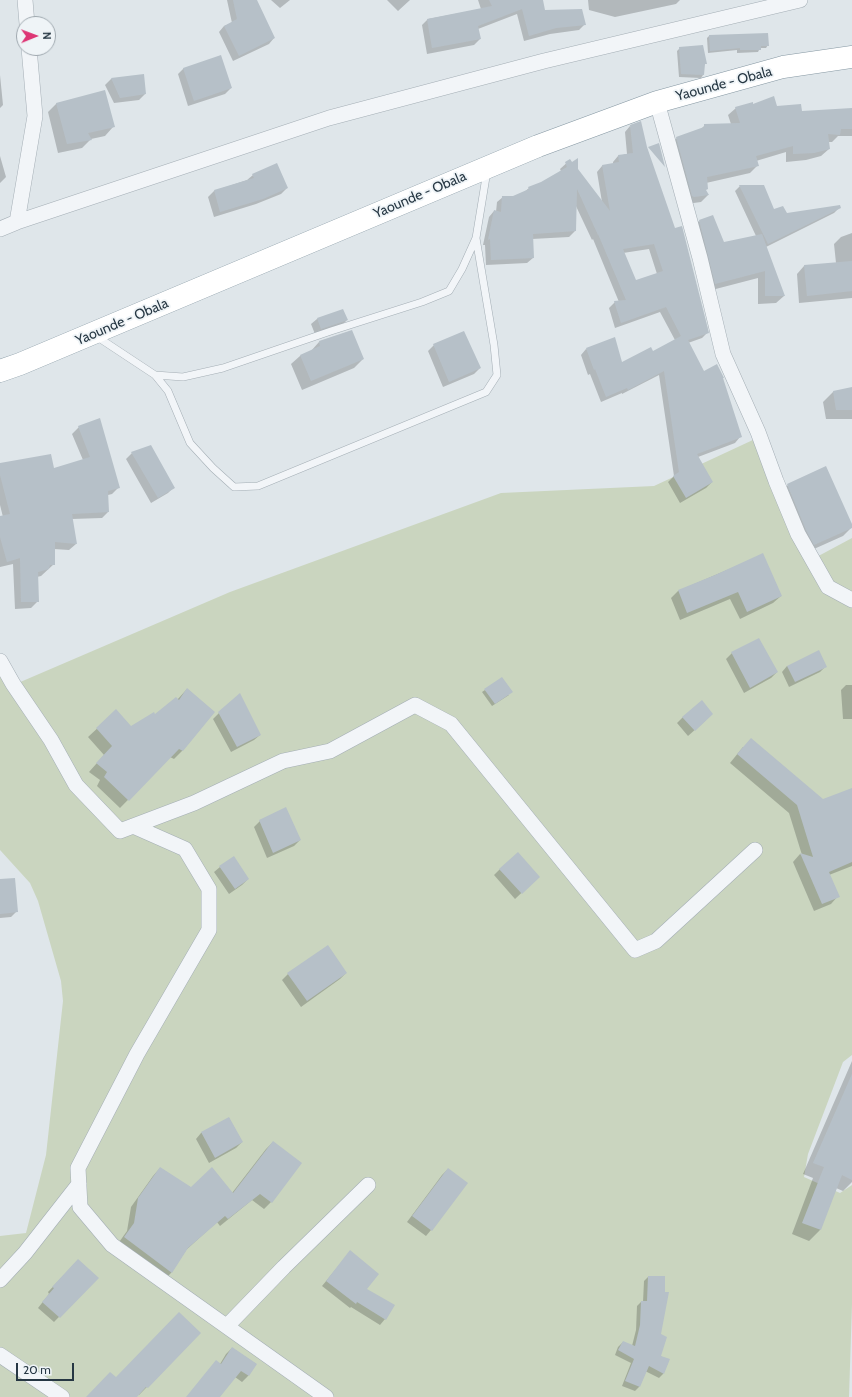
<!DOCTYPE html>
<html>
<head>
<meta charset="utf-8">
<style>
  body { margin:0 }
  #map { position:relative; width:852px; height:1397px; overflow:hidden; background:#dfe6ea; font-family:Cabin,sans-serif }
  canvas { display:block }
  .north { position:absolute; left:16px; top:16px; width:40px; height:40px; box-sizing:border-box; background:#eff4f7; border:1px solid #9fa8af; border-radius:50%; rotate:89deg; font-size:11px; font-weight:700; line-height:16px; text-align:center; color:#263743 }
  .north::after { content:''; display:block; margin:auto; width:14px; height:18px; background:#dd3675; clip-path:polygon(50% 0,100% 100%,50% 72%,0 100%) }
  .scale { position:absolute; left:16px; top:1363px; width:58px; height:18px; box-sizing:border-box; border:2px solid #263743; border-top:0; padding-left:5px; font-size:12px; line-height:14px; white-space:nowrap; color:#263743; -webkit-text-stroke:3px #eff4f7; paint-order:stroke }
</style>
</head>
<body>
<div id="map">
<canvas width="852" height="1397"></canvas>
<div class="north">N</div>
<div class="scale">20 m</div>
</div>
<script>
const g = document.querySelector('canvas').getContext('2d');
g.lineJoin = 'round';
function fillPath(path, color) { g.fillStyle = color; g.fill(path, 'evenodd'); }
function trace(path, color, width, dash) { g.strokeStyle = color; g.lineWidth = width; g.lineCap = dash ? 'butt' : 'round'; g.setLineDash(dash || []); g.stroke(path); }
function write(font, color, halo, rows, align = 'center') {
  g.font = font + ' Cabin,sans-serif'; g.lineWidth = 3.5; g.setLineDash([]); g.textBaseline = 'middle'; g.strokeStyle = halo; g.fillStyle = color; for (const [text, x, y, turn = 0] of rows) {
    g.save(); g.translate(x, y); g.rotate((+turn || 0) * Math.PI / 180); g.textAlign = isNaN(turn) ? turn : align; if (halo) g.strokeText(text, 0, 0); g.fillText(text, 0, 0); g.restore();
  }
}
const green = new Path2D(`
  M755,439L811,560L852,538V1055L843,1062L808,1154L804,1177L840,1193L852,1185V1304L849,1397H0V1236L26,1233L46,1155L63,1001L61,981L38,901L30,883L0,850V654L18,683L230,592L501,493L654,486Z`);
const shadow = new Path2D(`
  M227,0H256L274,38L269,44L233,61L219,32L224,26L232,23Z
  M271,0H290L280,8Z
  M387,0H410L398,11Z
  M478,0H542L544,11L585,24L579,30L550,34L524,41L517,14L478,29L480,39L474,45L427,54L422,25L428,19L481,9Z
  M588,0H680L676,4L615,17L589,10Z
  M709,36L768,45L766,48H760L758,52L737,53V50L708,53L707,38Z
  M680,48L706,63L703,66V75L701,78L679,77L677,51Z
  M184,68L231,88L225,94L188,106L178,74Z
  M0,75L3,105L0,108Z
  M143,75L145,94L139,100L114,103L105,85L111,79Z
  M57,103L113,127L105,136L91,139L82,148L58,153L48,112Z
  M753,105L777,107L801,112L852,109V136H838L832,142H828L829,149L821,156L806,160L786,162V152L756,161L758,165L750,173L706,183L705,190L708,195L701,202L686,204L669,145L677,138L700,130L705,125L731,124L728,115L736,108Z
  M630,126L646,148L708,332L702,338L688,343L740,437L735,443L698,457L712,482L706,488L680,503L668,482L674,476L659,375L622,394V393L601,402L590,374L588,375L581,355L586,349L622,363L653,352L675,340L660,312L615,328L609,308L615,302H619L593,239L592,240L575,204V231L569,237L532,239L533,258L527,263L486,265L485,245H483L489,217L494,211L496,212L497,202L503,197H513L523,193L529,188L542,183L561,171L560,169L570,160L602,202L597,172L602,166L613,164V162L618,156L627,154L625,132ZM649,249L657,274L635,282L623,253Z
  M0,156L6,177L0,183Z
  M253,175L287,188L281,194L256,204L214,217L208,197L214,191L247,180Z
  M740,186L773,210L786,214L839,208L834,213L766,247L784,296L776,303L758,304V278L708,291L692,228L699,221L723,243L756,236L735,191Z
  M852,233V298L799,303L797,274L804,266L836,263L834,244L841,237Z
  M317,319L347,320L341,326L315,334L311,324Z
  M319,342L363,359L354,368L302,390L291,364L300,356L311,351Z
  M434,345L480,368L474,374L443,387L428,351Z
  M852,388V419H826L823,402L833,392Z
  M79,427L119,487L112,494L108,495V512L102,518L72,519L76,544L69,550L54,549V564L41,576L37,577L38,601L31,608L15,609L13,564L0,567V517H3L0,505V464L53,469L83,460L72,434Z
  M132,453L174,487L168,493L151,503L126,459Z
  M788,485L852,527L843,536L805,553L779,494Z
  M762,555L781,596L773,603L740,619L730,599L680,620L671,598L678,591Z
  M732,653L777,672L771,678L744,693L726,659Z
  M787,666H826L820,672L789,687L782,672Z
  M846,685H852V719H843L841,690Z
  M187,689L214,712L182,751L174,759L170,757L120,808L97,786L100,780L89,772L104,755L88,737L116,711L131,728L155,716L177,700Z
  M485,690L509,695L492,706L482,692Z
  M219,713L260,735L254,740L231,752L213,719Z
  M683,717L706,720L688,736L677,723Z
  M743,747L823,800L852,789V866L829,875L838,896L831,904L814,911L793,862L800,854L802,855L789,813L730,763Z
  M260,821L300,840L294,846L267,858L254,827Z
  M220,867L248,879L242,885L229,894L214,872Z
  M500,869L533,882L515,899L494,875Z
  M0,880L17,911L11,917L0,918Z
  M346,973L340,979L301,1007L282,980L288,974Z
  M852,1061V1182L843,1191L836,1188L820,1230L809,1241L792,1234L813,1178L803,1174Z
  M229,1118L242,1142L236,1148L209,1163L196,1139L201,1133Z
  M273,1142L271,1202L264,1209L252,1200L220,1226L217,1222L186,1250L171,1273L164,1280L117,1245L127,1231L131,1207L153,1176L160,1168L191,1188L232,1193L266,1149Z
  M448,1169L431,1230L426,1236L407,1222L442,1175Z
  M350,1252L366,1289L385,1319L380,1325L351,1307L350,1308L322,1286Z
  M78,1260L97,1278L54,1322L38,1308L49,1294L48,1292Z
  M648,1277L664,1293L659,1335L660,1356L669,1360L663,1374L659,1378L645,1371L639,1387L635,1391L622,1386L631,1363L615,1355L618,1347L623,1342L632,1346L636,1330L637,1306L641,1302H643L644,1281Z
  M200,1333L139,1395L138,1394L135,1397H87L116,1378Z
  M232,1348L256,1364L248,1376L242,1382L235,1377L219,1397H187L220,1364L226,1354Z`);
const building = new Path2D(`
  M233,0H257L275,38L239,56L224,26L237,19Z
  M489,0H543L545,10L582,9L586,25L556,28L529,36L522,9L478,26L481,39L432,48L427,19L492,6Z
  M768,33L769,46H761V50H740V48L710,51L709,35Z
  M703,45L707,64H705L704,75L681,74L679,47Z
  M221,55L232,88L194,101L183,68Z
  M144,74L146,94L120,98L111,78Z
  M105,90L115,127L88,133L92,140L67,144L56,103Z
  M774,96L777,106L801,104L802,111L852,108V129H841L840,135L828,134L830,149L814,153L793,154V146L756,156L759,166L707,177L708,189L706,190L709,195L694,197L692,196L676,137L704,127V124L740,123L735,107L753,102V104Z
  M641,121L647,147L675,228L682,226L709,333L688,340L704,371L717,364L724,378H723L742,437L697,454L713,482L686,498L673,476L679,472L664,371L628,390L627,388L606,397L595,369L594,370L586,348L615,337L622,362L651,347L653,351L681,336L666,307L621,323L614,301L626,300L598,234V235L577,189L576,231L533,234L534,258L491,260L490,239L488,240L494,210L501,212L502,196H513L529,189L528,187L541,182L567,167L565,162L570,159L572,162L578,158V169L610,211L602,165L619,162L618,155L633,153L630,125ZM654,244L663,271L636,280L623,249Z
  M659,143L665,167L648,147Z
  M277,163L288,188L263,199L220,212L214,190L254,178L252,174Z
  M739,185H764L774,209L783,206L787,213L840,205L841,208L768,244Z
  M713,215L724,242L762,234L785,296H765V271L715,284L699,220Z
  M852,261V291L807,296L804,265Z
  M343,309L348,320L321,329L317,318Z
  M352,330L364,359L311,381L300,355L320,346L319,341Z
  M464,331L481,368L449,382L433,344Z
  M852,387V410H836L833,391Z
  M100,418L120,488L108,491L109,512L72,514L77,544L55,542V565H50L49,569L38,572L39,602H21L20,558L7,562L0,537V516L10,514L0,475V463L51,454L54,468L90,457L78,426Z
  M151,445L175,488L158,498L131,452Z
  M826,466L852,524V528L814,545L806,530L787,484Z
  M763,553L782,596L747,612L738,592L687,613L678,590L715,575Z
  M759,638L778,672L750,688L731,652Z
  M819,650L827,667L795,682L787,666Z
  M502,677L513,692L495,704L484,689Z
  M187,688L215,712L183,751L179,749L129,801L104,777L107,772L96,763L112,746L96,728L116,709L131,726L154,712L155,714L176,697L179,700Z
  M240,693L261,735L237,747L218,712Z
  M702,700L713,714L695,731L682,717Z
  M751,738L823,799L852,788V862L829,872L840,897L822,904L800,853L813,857L797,805L737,754Z
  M286,807L301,840L273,853L259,820Z
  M518,852L540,877L522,894L499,869Z
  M234,856L249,879L235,889L219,866Z
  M15,878L18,912L0,914V879Z
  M328,945L347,973L307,1001L287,973Z
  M852,1074V1180L842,1175L821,1230L802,1223L824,1167L813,1163Z
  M229,1117L243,1142L215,1158L201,1132Z
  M273,1141L302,1163L272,1203L260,1194L228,1219L225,1216L188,1248L172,1273L124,1237L134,1223L138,1198L160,1167L191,1187L212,1167L233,1193Z
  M448,1168L468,1183L432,1231L412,1216Z
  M350,1250L379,1274L367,1289L395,1305L386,1320L357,1302L356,1304L326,1281Z
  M78,1259L99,1278L60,1318L42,1302L54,1288L52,1287Z
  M648,1276H665V1292H669L661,1334L667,1337L661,1356L670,1359L664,1374L649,1366L640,1387L625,1381L634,1359L618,1350L623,1341L635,1346L640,1325L641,1301H647Z
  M179,1312L201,1333L148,1388L146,1387L137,1397H86L110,1372L116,1377Z
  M232,1347L257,1364L249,1376L241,1371L220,1397H186L216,1360L221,1364Z`);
const lane = new Path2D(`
  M96,336L155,375L183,377L223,368L331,331L422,302L449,291L462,269L476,238L487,171
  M155,375L168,391L190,443L213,468L234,487L258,486L486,392L497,375L494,345L476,238`);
const street = new Path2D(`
  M25,0L27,24
  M657,102L700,258L723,354L758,432L776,481L798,534L828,587L852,600
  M17,222L329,118L544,61L800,0
  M0,229L17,222L35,116L29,48
  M0,661L13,684L51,740L76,785L120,831L194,803L283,761L330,751L415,705L451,724L635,950L656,941L755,850
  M133,826L185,849L209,889V930L137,1054L78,1168L80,1207L112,1245L326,1397
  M0,1280L25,1253L79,1184
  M227,1326L284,1267L368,1185
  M0,1355L62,1397`);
const highway = new Path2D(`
  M0,371L20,364L538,146L657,102L783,67L852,57`);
const streetNames = [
  ["Yaounde - Obala",724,84,-15],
  ["Yaounde - Obala",420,195,-23],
  ["Yaounde - Obala",122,322,-23]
];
fillPath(green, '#cad5bf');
fillPath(shadow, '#0003');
fillPath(building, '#b6c0c8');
trace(lane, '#a4aeb5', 8);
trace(street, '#a4aeb5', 16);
trace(highway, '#8597a2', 23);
trace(lane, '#f2f5f8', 7);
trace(street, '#f2f5f8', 15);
trace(highway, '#fff', 22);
write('14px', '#263743', '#eff4f7', streetNames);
</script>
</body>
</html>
